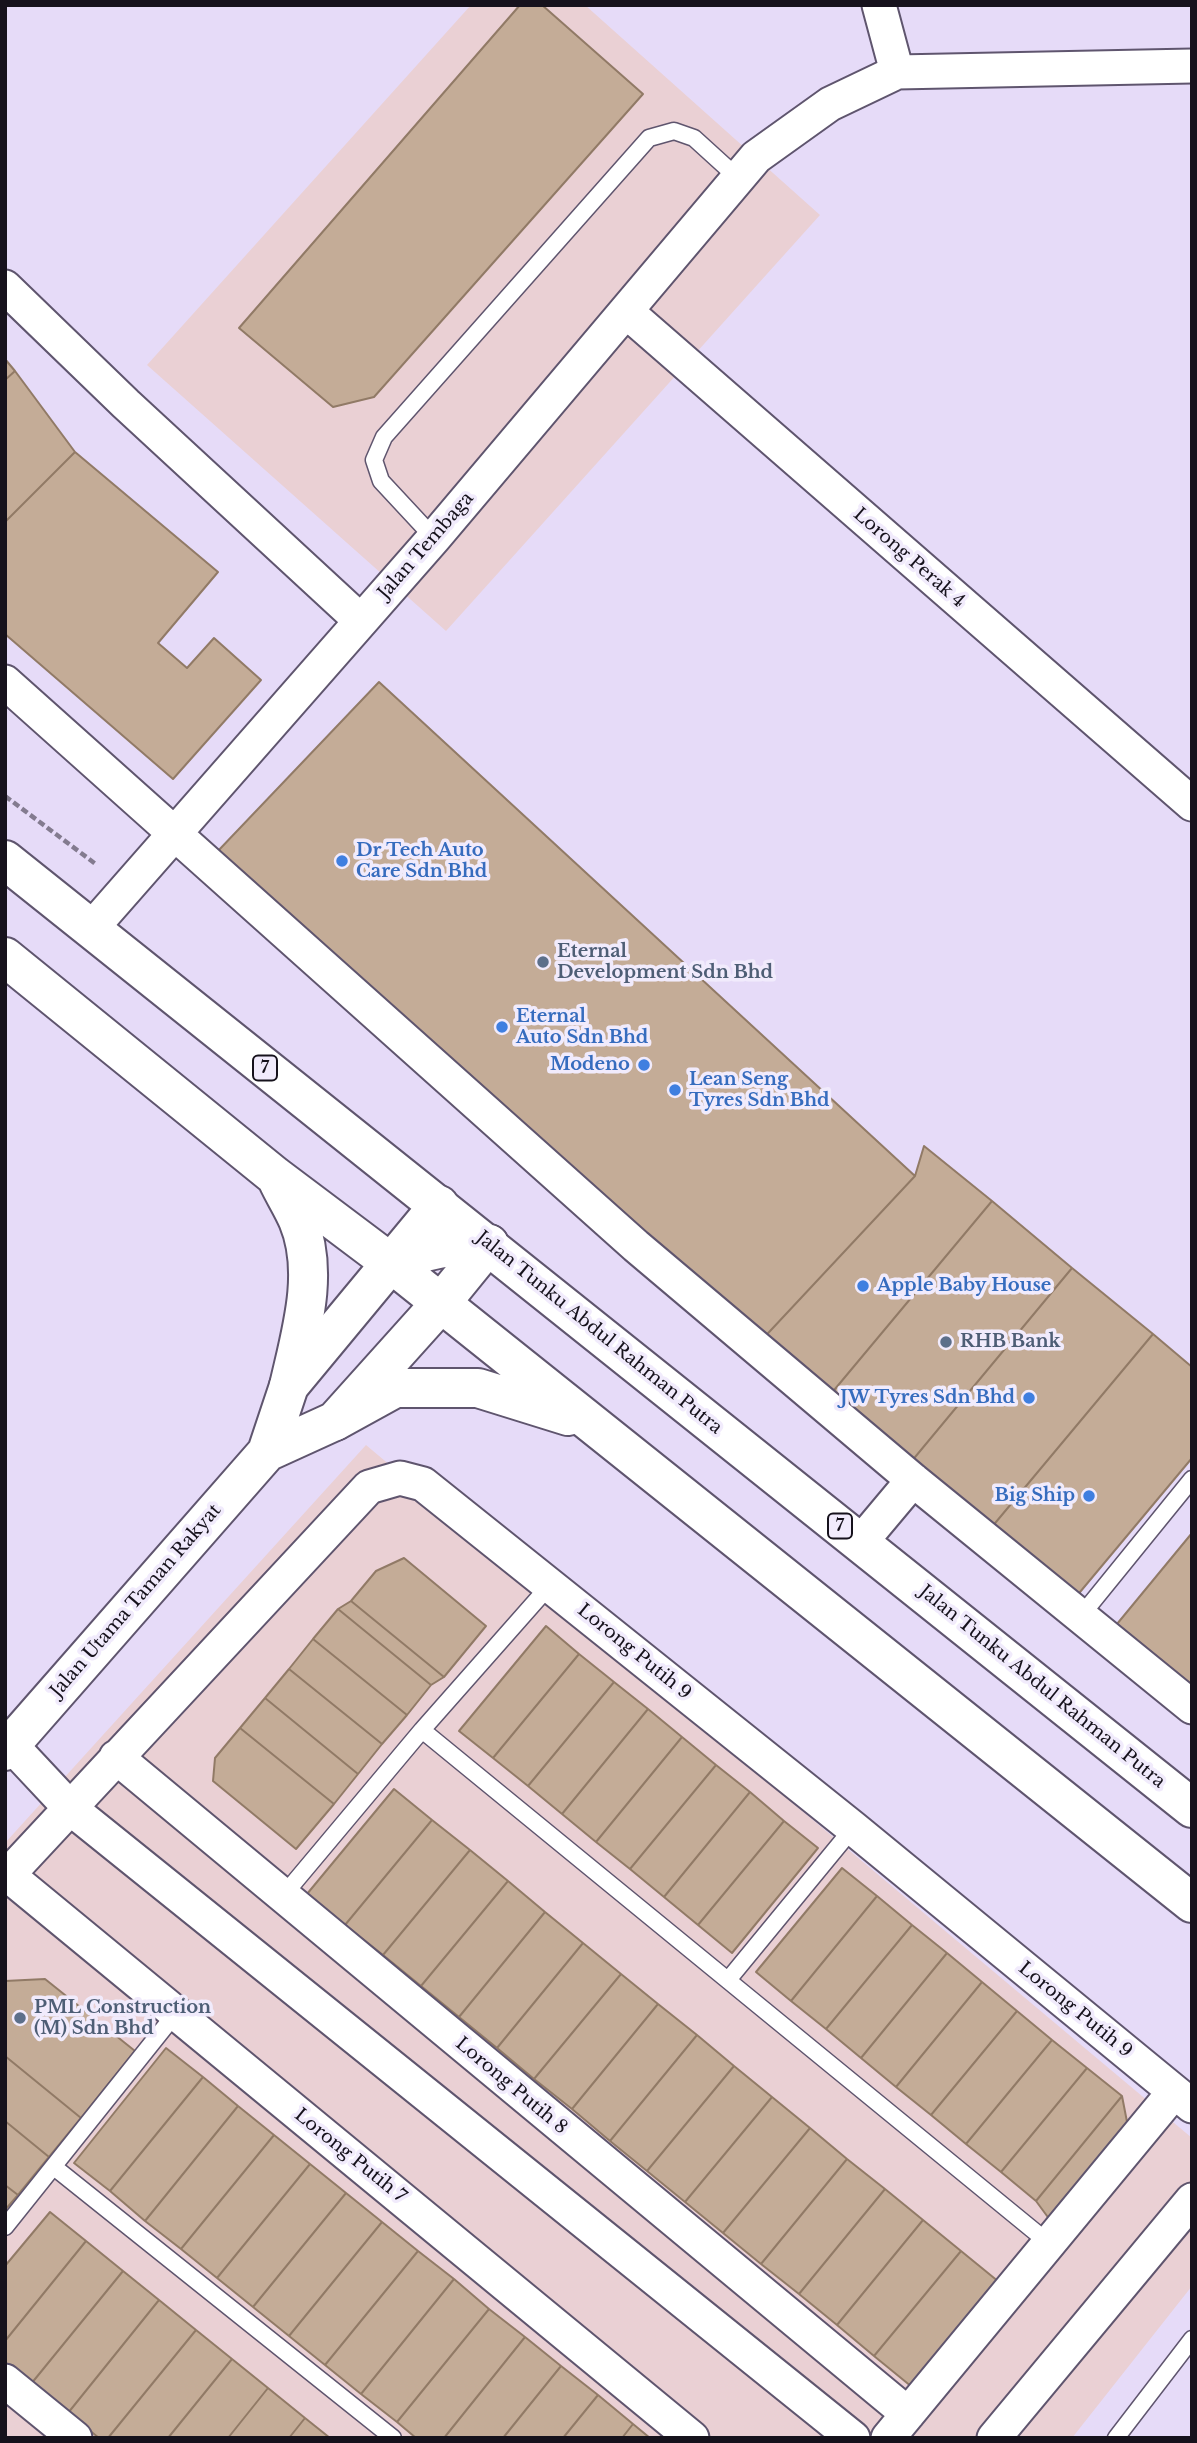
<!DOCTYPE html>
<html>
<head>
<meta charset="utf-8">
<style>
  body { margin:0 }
  #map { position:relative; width:1197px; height:2443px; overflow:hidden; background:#e6dbf8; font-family:"Libre Baskerville",serif }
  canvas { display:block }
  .frame { position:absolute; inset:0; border:7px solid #16121c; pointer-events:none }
</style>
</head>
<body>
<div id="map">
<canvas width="1197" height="2443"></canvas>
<div class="frame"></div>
</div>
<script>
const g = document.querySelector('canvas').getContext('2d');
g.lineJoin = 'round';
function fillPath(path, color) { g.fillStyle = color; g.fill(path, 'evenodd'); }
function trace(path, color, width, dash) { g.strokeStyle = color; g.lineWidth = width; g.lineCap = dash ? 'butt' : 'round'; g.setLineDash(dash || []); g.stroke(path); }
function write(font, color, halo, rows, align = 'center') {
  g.font = font + ' "Libre Baskerville",serif'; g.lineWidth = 7; g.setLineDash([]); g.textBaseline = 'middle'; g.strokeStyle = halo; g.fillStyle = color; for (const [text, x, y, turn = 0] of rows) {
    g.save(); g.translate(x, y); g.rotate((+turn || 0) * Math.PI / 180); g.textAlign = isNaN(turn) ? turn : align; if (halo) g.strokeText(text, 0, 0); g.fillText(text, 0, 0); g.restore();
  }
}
const commercial = new Path2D(`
  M471,5H585L820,215L446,631L147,365Z
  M366,1445L1192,2138V2286L1072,2438H5V1843Z`);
const building = new Path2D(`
  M520,5H542L643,94L374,397L333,407L239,328Z
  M5,359L15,371L5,380Z
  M15,371L75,452L5,522V380Z
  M75,452L218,572L158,643L187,668L214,638L261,680L173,779L5,634V522Z
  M379,682L915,1176L757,1345L217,852Z
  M924,1146L992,1201L825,1401L757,1345L915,1176Z
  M992,1201L1072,1268L906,1468L825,1401Z
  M1072,1268L1153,1334L986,1534L906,1468Z
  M1153,1334L1192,1367V1458L1070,1604L986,1534Z
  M1192,1533V1685L1117,1624Z
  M404,1558L486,1626L444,1677L351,1601L376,1571Z
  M351,1601L444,1677L431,1685L338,1609Z
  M338,1609L431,1685L407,1715L313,1639Z
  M546,1626L579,1654L493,1758L459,1731Z
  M313,1639L407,1715L382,1744L289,1669Z
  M579,1654L614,1682L528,1786L493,1758Z
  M289,1669L382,1744L358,1774L265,1698Z
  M614,1682L648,1709L562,1814L528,1786Z
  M265,1698L358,1774L334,1804L240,1728Z
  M648,1709L682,1737L596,1842L562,1814Z
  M240,1728L334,1804L296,1849L213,1781L215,1758Z
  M682,1737L716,1765L630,1869L596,1842Z
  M716,1765L750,1792L664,1897L630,1869Z
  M394,1789L432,1820L345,1925L307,1894Z
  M750,1792L784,1821L698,1925L664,1897Z
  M432,1820L470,1850L383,1955L345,1925Z
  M784,1821L818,1848L732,1953L698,1925Z
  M470,1850L508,1881L421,1986L383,1955Z
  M842,1868L877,1896L791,2001L756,1972Z
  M508,1881L545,1912L459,2017L421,1986Z
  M877,1896L912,1925L826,2029L791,2001Z
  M545,1912L583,1943L497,2048L459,2017Z
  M912,1925L947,1953L861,2058L826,2029Z
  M583,1943L621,1974L534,2079L497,2048Z
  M947,1953L982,1982L896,2087L861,2058Z
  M621,1974L658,2004L572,2109L534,2079Z
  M45,1979L135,2051L81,2118L5,2056V1981Z
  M982,1982L1017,2011L931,2115L896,2087Z
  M658,2004L697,2035L610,2141L572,2109Z
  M1017,2011L1052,2040L966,2144L931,2115Z
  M697,2035L734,2066L647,2171L610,2141Z
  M1052,2040L1087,2068L1001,2172L966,2144Z
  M166,2048L203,2077L110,2191L74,2163Z
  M5,2056L81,2118L49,2157L5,2121Z
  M734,2066L772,2097L685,2202L647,2171Z
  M1087,2068L1122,2096L1036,2201L1001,2172Z
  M203,2077L238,2106L145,2221L110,2191Z
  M1122,2096L1128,2127L1050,2220L1036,2201Z
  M772,2097L810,2128L723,2233L685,2202Z
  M238,2106L274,2135L181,2249L145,2221Z
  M5,2121L49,2157L18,2195L5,2185Z
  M810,2128L847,2159L761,2264L723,2233Z
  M274,2135L310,2164L217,2278L181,2249Z
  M847,2159L885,2189L799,2294L761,2264Z
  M310,2164L346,2193L253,2307L217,2278Z
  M5,2185L18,2195L5,2210Z
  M885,2189L923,2220L837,2325L799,2294Z
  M346,2193L382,2222L289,2336L253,2307Z
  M50,2212L86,2241L5,2341V2266Z
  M923,2220L961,2251L874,2356L837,2325Z
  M382,2222L418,2251L325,2365L289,2336Z
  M86,2241L123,2271L31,2384L5,2363V2341Z
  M418,2251L454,2279L361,2394L325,2365Z
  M961,2251L999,2282L912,2387L874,2356Z
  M123,2271L159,2300L68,2413L31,2384Z
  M454,2279L489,2309L397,2422L361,2394Z
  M159,2300L196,2330L108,2438H99L68,2413Z
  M489,2309L525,2337L444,2438H416L397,2422Z
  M196,2330L232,2359L168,2438H108Z
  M525,2337L561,2366L503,2438H444Z
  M232,2359L268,2388L228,2438H168Z
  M561,2366L598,2395L563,2438H503Z
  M268,2388L305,2418L289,2438H228Z
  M598,2395L633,2424L622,2438H563Z
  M305,2418L330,2438H289Z
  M633,2424L650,2438H622Z`);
const path = new Path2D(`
  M5,796L97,865`);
const service = new Path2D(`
  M434,538L381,481L374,460L384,437L649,138L674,131L694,138L738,178
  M1080,1617L1192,1479
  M422,1730L1050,2244
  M282,1897L422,1730L550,1585
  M728,1980L853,1828
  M54,2167L393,2438
  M5,2227L176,2013
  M1116,2438L1192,2339`);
const minor = new Path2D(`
  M879,5L897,72
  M5,287L126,404L361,621
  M627,312L1192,804
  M5,682L636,1246L913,1480L1192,1707
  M90,930L434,538L756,157L830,104L897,72L1192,66
  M861,1542L913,1480
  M11,1745L70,1808L853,2438
  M116,1757L908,2414
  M8,1875L692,2438
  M5,1878L369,1487L400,1478L423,1484L853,1828L1192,2106
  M5,2381L75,2438
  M888,2438L1174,2092
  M994,2438L1192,2200`);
const tertiary = new Path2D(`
  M267,1452L335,1421L441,1303L489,1244
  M5,1751L267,1452L289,1386L439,1205`);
const primary = new Path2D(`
  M5,860L1192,1808
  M5,957L275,1176L392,1264L1192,1903
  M278,1181C284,1194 292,1206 298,1220C320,1272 301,1333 289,1386
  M392,1264C425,1249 453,1245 489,1244
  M335,1421L395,1388H478L568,1416`);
const markers = [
  [342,861,7,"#3f7fe0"],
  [543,962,7,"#5c6f8a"],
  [502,1027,7,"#3f7fe0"],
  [644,1065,7,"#3f7fe0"],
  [675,1090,7,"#3f7fe0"],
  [863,1286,7,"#3f7fe0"],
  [946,1342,7,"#5c6f8a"],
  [1029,1398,7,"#3f7fe0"],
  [1089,1496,7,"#3f7fe0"],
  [20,2018,7,"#5c6f8a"]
];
const shields = [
  [265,1068,24],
  [840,1526,24]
];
const shieldNames = [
  ["7",265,1068],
  ["7",840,1526]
];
const streetNames = [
  ["Jalan Tembaga",426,546,-49],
  ["Lorong Perak 4",909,558,41],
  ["Jalan Tunku Abdul Rahman Putra",599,1333,39],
  ["Jalan Utama Taman Rakyat",136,1601,-49],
  ["Lorong Putih 9",634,1652,39],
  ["Jalan Tunku Abdul Rahman Putra",1042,1687,39],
  ["Lorong Putih 9",1075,2010,39],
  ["Lorong Putih 8",511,2086,40],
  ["Lorong Putih 7",350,2156,39]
];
const shopNames = [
  ["Dr Tech Auto",356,851],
  ["Care Sdn Bhd",356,872],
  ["Eternal",516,1017],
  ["Auto Sdn Bhd",516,1038],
  ["Modeno",630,1065,"right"],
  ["Lean Seng",689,1080],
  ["Tyres Sdn Bhd",689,1101],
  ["Apple Baby House",877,1286],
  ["JW Tyres Sdn Bhd",1015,1398,"right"],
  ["Big Ship",1075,1496,"right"]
];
const serviceNames = [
  ["Eternal",557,952],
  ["Development Sdn Bhd",557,973],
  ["RHB Bank",960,1342],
  ["PML Construction",34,2008],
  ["(M) Sdn Bhd",34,2029]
];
fillPath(commercial, '#ead0d4');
fillPath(building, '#c4ac97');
trace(building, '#917a66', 2);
trace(service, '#5f556e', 19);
trace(minor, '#5f556e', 37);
trace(tertiary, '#5f556e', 42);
trace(primary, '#5f556e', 42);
trace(path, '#837b8f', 4.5, [7, 3.5]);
trace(service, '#fff', 16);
trace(minor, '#fff', 33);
trace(tertiary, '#fff', 38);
trace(primary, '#fff', 38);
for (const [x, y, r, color] of markers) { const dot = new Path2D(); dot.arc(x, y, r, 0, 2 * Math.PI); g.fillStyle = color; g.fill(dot); trace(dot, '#f1ebfc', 2.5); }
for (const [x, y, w] of shields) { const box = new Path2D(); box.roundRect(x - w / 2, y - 12.5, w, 25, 5); g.fillStyle = '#f1ebfc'; g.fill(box); trace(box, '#16121c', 2); }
write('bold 16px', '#16121c', null, shieldNames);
write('18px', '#16121c', '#f1ebfc', streetNames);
write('bold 18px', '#366cbe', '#f1ebfc', shopNames, 'left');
write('bold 18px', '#4e5e75', '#f1ebfc', serviceNames, 'left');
</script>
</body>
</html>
